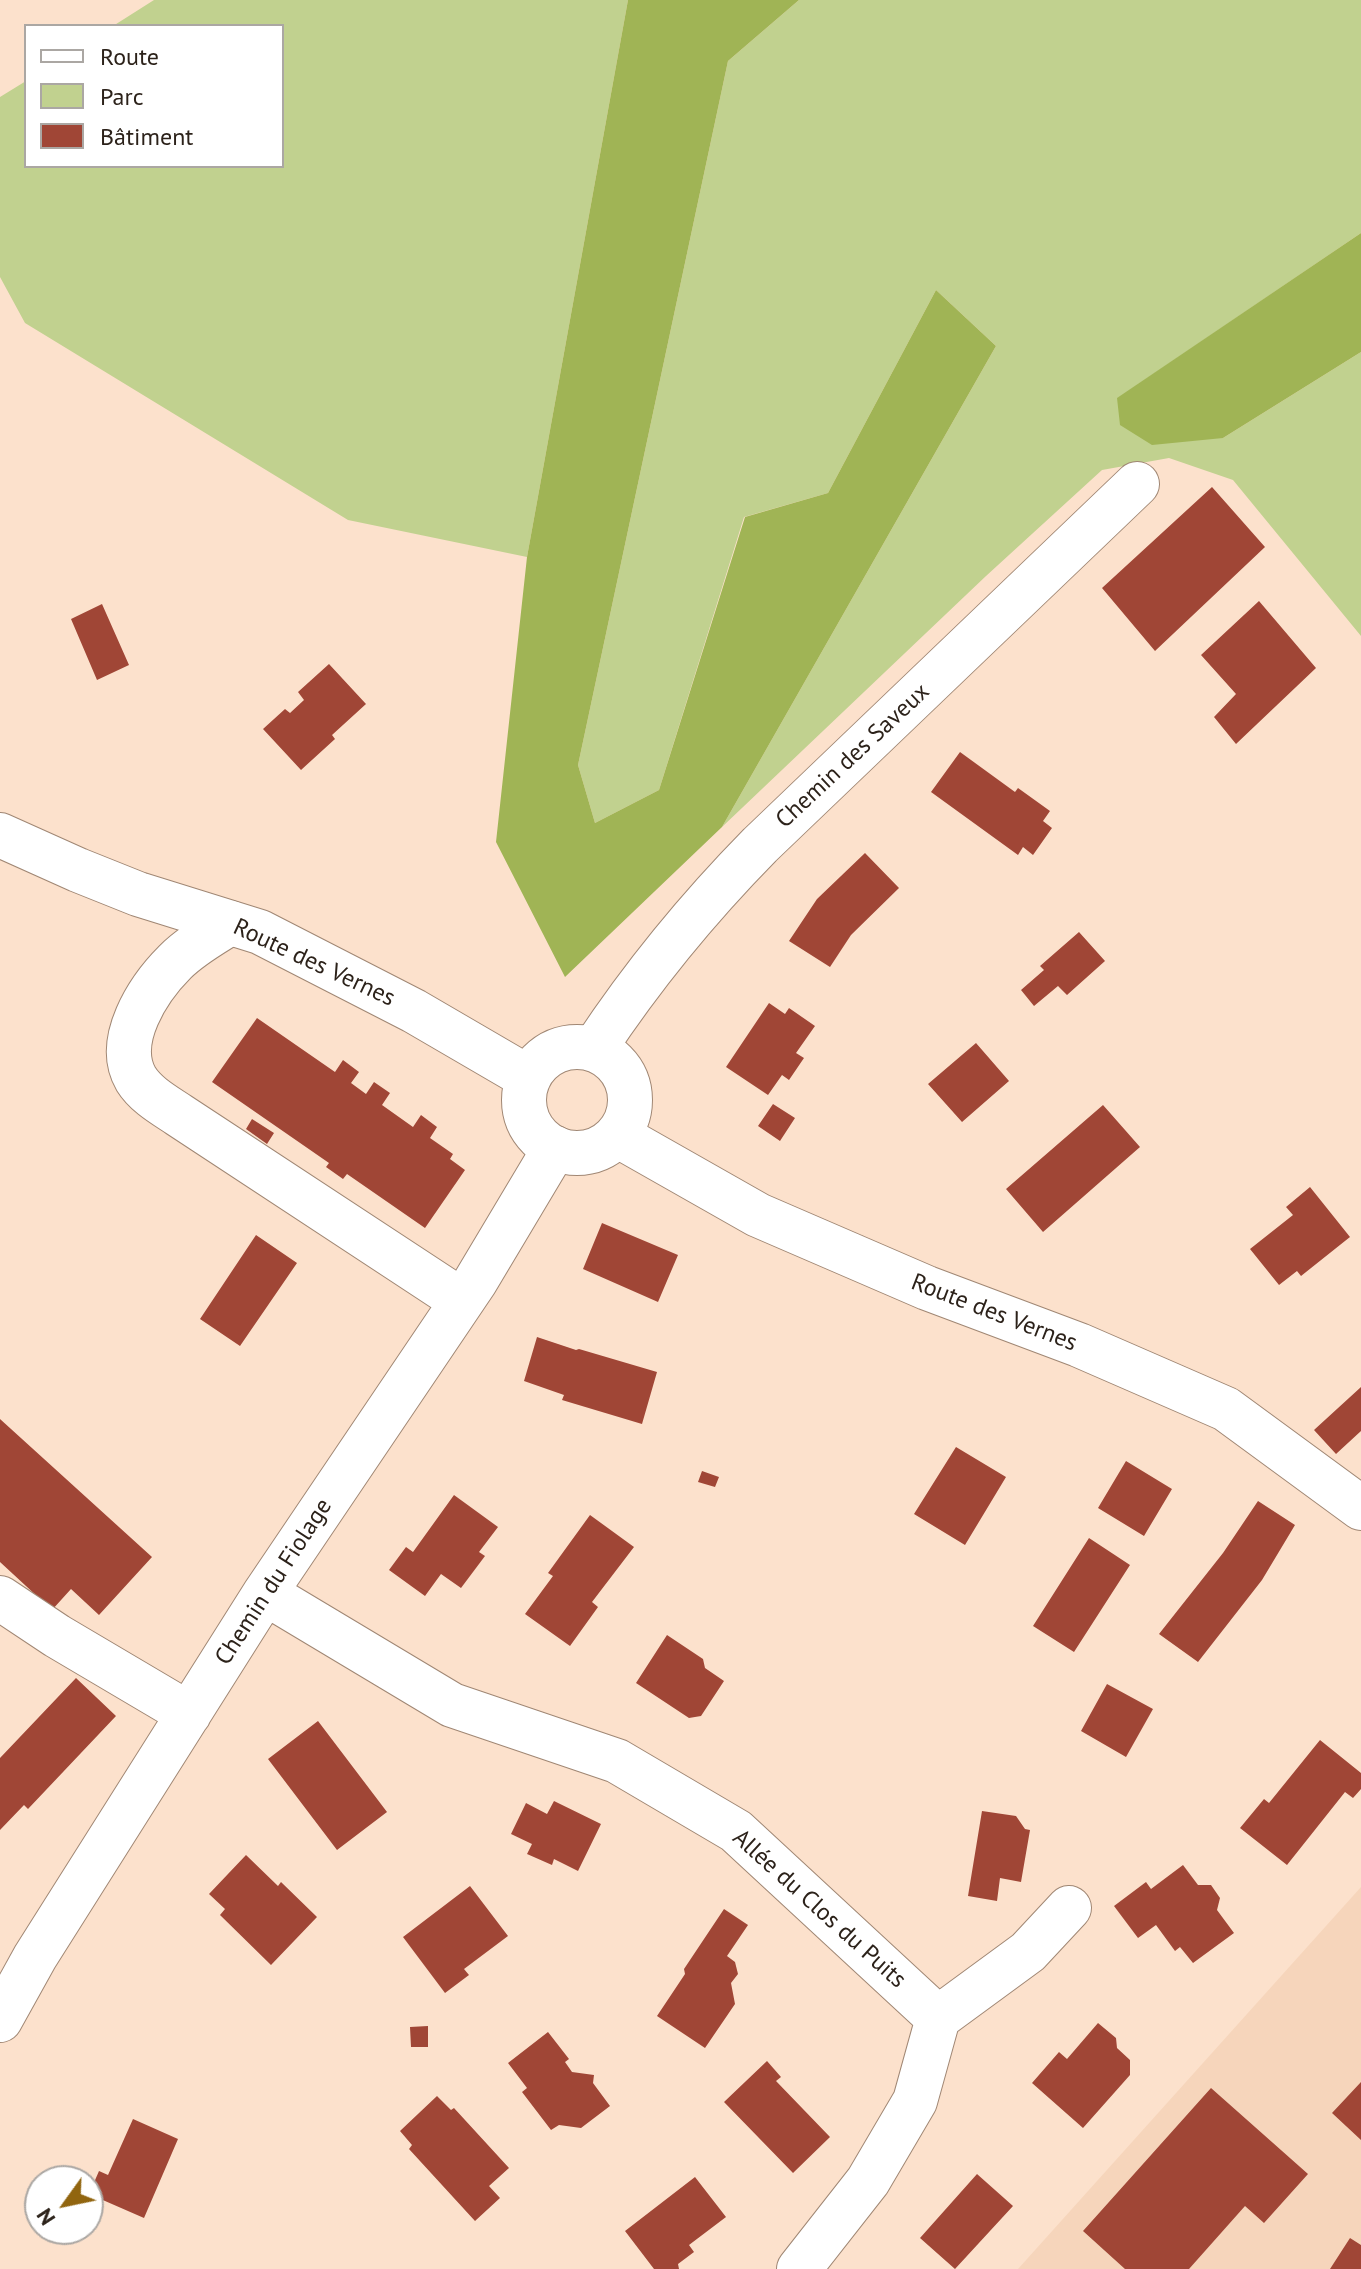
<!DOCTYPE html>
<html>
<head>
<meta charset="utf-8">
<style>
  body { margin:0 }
  #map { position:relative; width:1361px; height:2269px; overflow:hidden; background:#fce1cc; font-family:"PT Sans",sans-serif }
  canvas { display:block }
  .legend { position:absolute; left:24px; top:24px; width:260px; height:144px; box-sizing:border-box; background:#fff; border:2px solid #aba7a3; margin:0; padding:10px 14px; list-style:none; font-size:24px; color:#2c221a }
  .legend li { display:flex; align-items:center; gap:16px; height:40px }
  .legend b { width:40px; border:2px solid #aba7a3 }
  .north { position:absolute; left:24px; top:2165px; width:80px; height:80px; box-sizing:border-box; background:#fff; border:2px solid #aba7a3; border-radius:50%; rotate:237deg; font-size:22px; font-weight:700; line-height:32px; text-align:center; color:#2c221a }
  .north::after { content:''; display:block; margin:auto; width:28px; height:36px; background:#91650f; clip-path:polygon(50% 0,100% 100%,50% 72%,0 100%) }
</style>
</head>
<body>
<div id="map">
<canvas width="1361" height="2269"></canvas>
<ul class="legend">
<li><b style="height:10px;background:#fff"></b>Route</li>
<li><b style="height:22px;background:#c1d18f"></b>Parc</li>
<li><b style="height:22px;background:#a04636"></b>Bâtiment</li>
</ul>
<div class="north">N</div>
</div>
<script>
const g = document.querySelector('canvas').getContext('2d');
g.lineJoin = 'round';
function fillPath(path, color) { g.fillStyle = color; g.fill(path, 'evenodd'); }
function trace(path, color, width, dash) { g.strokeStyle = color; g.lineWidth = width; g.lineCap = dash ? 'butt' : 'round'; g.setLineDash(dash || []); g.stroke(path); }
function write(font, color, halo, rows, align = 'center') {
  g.font = font + ' "PT Sans",sans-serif'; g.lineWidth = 8; g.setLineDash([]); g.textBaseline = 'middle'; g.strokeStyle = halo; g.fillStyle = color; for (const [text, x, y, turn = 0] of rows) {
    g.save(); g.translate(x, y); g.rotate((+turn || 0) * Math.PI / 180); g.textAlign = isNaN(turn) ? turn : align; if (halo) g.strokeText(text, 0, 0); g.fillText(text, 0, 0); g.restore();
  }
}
const built = new Path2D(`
  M1361,1887V2269H1018Z`);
const green = new Path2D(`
  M154,0H628L527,557L348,520L25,323L0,277V97L26,81V166H282V26H113Z
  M799,0H1361V233L1118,398L1223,438L1361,352V636L1233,480L1169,458L1102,470L986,576L722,827L996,346L936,290L828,493L744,517L659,790L595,823L578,765L728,61Z`);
const forest = new Path2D(`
  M628,0H799L728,61L578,765L595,823L659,790L745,517L828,493L936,290L996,346L722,827L565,977L496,842L527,557Z
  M1361,233V352L1223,438L1152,445L1120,425L1117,398Z`);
const building = new Path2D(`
  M1212,487L1265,547L1155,651L1102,588Z
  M1259,601L1316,668L1236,744L1214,717L1236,694L1201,655Z
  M102,604L129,665L97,680L71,619Z
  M329,664L366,704L332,735L335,739L301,770L263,729L285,709L290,713L304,700L298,692Z
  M960,752L1015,792L1018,788L1050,811L1043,821L1052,828L1033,855L1023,847L1018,855L931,792Z
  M865,853L899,888L851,935L830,967L789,941L817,899Z
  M1079,932L1105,961L1067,995L1058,986L1034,1006L1021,990L1044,970L1040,966Z
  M769,1003L785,1014L789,1008L815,1026L796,1053L804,1058L789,1080L782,1075L768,1095L726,1067Z
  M257,1018L335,1072L343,1060L359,1072L351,1083L366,1094L374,1082L390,1093L382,1105L413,1127L421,1115L437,1127L430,1138L453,1154L450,1159L465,1170L425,1228L347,1174L343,1179L326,1167L329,1163L212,1082Z
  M976,1043L1009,1081L962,1122L928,1084Z
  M773,1104L795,1118L780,1141L758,1126Z
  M1103,1105L1140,1147L1043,1232L1006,1189Z
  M252,1119L274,1133L267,1144L246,1129Z
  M1310,1187L1350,1237L1301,1276L1297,1271L1279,1285L1250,1249L1293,1215L1286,1207Z
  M602,1223L678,1255L658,1302L583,1269Z
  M256,1235L297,1263L240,1346L200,1319Z
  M537,1337L576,1350L579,1349L657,1372L642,1424L562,1400L564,1395L524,1381Z
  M1361,1387V1431L1336,1454L1314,1430Z
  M0,1419L152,1557L99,1615L71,1589L52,1610L0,1562Z
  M956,1447L1006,1477L965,1545L914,1514Z
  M1126,1461L1172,1489L1144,1536L1098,1508Z
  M702,1471L719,1477L715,1487L698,1482Z
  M454,1495L498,1527L479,1552L485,1556L461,1588L441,1574L425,1596L389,1570L406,1547L413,1552Z
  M1258,1501L1295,1525L1262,1580L1198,1662L1159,1634L1223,1553Z
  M590,1515L634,1547L592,1602L598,1607L570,1646L525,1614L553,1576L548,1573Z
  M1089,1538L1130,1565L1074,1652L1033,1626Z
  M667,1635L703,1659L705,1668L724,1681L701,1716L689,1718L636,1683Z
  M76,1678L116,1716L28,1809L24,1805L0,1830V1758Z
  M1107,1684L1153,1709L1126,1757L1081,1731Z
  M318,1721L387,1812L337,1850L268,1759Z
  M1320,1740L1361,1773V1789L1353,1798L1345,1792L1287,1865L1240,1828L1264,1799L1269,1803Z
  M554,1801L601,1824L578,1871L554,1859L552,1865L527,1854L532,1844L511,1834L526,1803L547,1814Z
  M982,1811L1016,1816L1025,1829L1030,1830L1021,1882L1000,1878L997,1901L968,1896Z
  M246,1855L278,1886L281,1882L317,1917L271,1965L220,1915L225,1909L209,1894Z
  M1183,1865L1198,1885H1211L1220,1898L1217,1910L1234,1933L1193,1963L1180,1947L1175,1951L1156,1925L1138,1938L1114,1906L1146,1882L1151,1889Z
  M470,1886L508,1936L464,1969L469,1975L445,1993L403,1937Z
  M724,1909L748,1925L727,1956L735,1962L738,1974L731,1983L735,2004L705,2048L657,2016L685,1974L684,1969Z
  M1098,2023L1116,2038L1117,2048L1130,2060V2075L1083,2128L1032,2083L1059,2052L1067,2059Z
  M428,2026V2047H411L410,2027Z
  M548,2032L569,2059L565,2062L572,2072L594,2075L593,2083L610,2106L581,2128L559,2125L551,2130L522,2092L527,2088L508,2063Z
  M767,2061L781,2077L776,2081L830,2137L793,2173L724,2102Z
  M1361,2082V2140L1332,2113Z
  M1211,2088L1308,2174L1264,2223L1245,2206L1189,2269H1125L1083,2231Z
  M437,2096L451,2110L454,2108L509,2168L489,2186L500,2198L475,2221L409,2149L412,2145L400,2131Z
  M133,2119L178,2139L144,2218L89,2194L99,2171L108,2175Z
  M977,2174L1013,2206L955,2269L920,2238Z
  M695,2177L726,2217L689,2245L694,2252L678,2264L679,2269H654L625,2231Z
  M1350,2238L1361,2245V2269H1330Z`);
const minor = new Path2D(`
  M230,923C211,935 191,946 175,962C148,989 114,1041 136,1079C146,1095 164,1105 179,1115L462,1301
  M594,1049C643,975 698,908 760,845L1137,484
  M265,1593L452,1705L617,1761L736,1831L938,2018L915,2101L868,2181L799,2269
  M0,1598L57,1636L189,1714
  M938,2018L1028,1952L1069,1908
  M0,2020L35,1957L265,1593L475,1282L555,1148`);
const major = new Path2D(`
  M0,835L78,870L138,894L260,932L414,1011L529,1078
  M524 1100a53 53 0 1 1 106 0a53 53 0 1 1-106 0Z
  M617,1135L758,1215L927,1288L1079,1345L1226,1409L1361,1508`);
const streetNames = [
  ["Chemin des Saveux",853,756,-43],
  ["Route des Vernes",314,963,25],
  ["Route des Vernes",994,1313,21],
  ["Chemin du Fiolage",274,1582,-57],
  ["Allée du Clos du Puits",819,1909,42]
];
fillPath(built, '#f6d5bb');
fillPath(green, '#c1d18f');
fillPath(forest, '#a0b455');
fillPath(building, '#a04636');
trace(minor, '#a08774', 46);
trace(major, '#a08774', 46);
trace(minor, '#fff', 44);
trace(major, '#fff', 44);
write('24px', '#2c221a', '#fff', streetNames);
</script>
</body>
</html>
